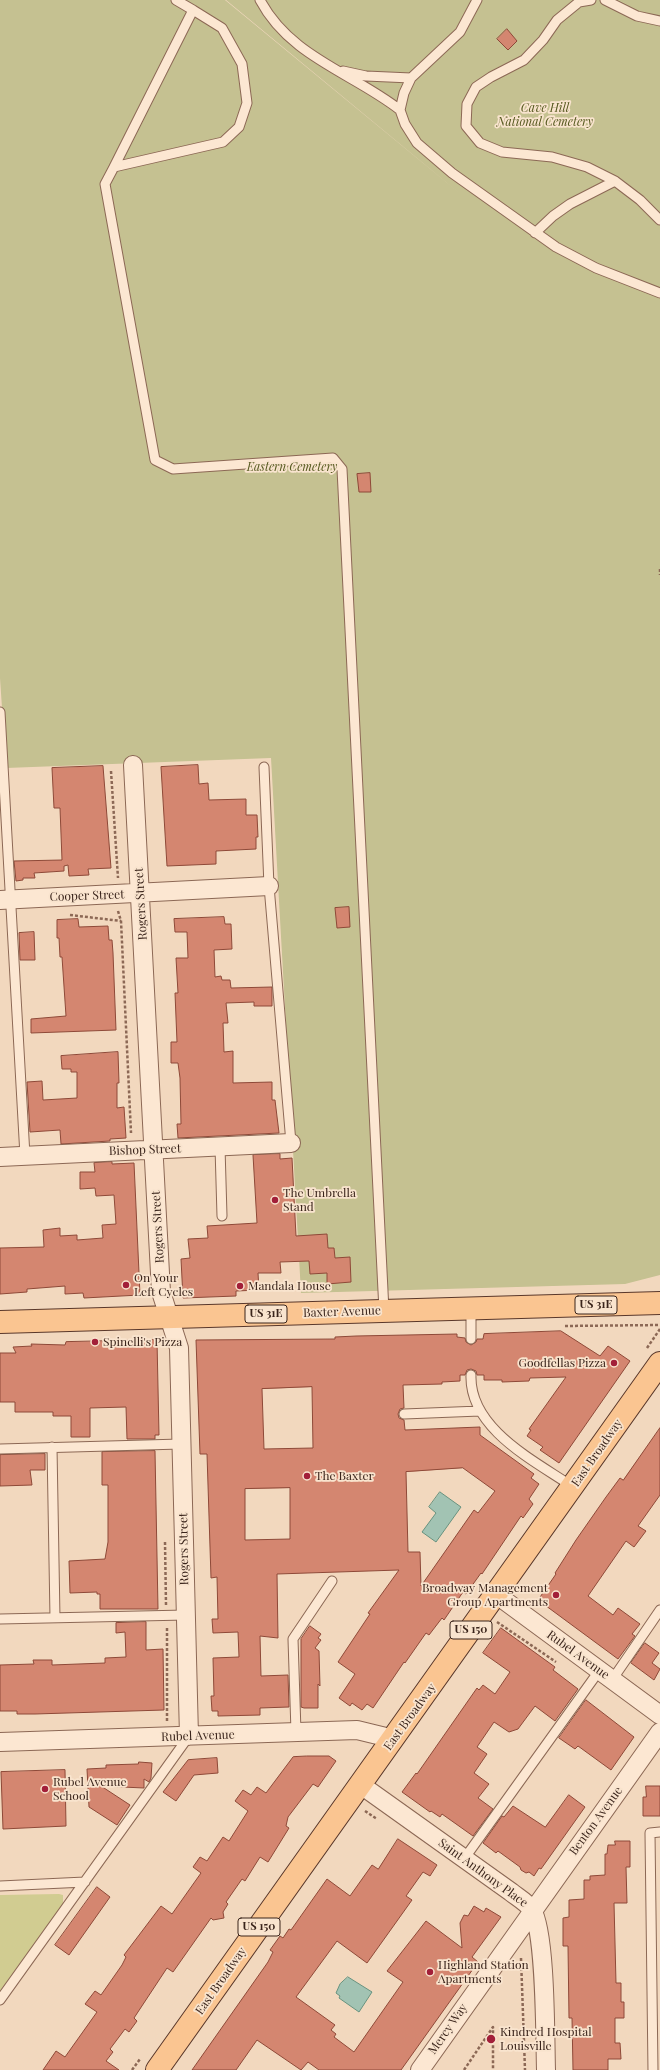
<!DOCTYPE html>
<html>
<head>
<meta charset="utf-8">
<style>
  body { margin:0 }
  canvas { display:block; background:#f2d8be }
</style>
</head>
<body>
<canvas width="660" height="2070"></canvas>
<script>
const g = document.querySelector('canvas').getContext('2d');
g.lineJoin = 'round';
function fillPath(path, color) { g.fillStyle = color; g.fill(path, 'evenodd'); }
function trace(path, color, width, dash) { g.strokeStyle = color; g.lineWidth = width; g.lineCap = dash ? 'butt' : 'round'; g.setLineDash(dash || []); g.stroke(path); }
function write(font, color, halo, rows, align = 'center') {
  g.font = font + ' "Playfair Display",serif'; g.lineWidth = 3.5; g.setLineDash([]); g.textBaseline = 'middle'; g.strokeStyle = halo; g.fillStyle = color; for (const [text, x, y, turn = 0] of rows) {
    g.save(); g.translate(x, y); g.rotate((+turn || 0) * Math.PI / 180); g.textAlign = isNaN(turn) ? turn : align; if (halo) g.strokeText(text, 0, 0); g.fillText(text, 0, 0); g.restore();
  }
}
const green = new Path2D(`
  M59,1894L63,1895V1904L0,1991V1895Z`);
const cemetery = new Path2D(`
  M0,0H225L469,201L226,0H660V1275L625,1284L301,1293L271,758L6,768L0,678Z`);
const water = new Path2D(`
  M440,1492L461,1507L436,1542L422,1532L436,1513L429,1507Z
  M348,1977L372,1992L359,2012L339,1998L340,1996L336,1993L340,1984Z`);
const building = new Path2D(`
  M507,29L517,41L508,50L497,39Z
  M370,473L371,492H359L357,474Z
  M198,765L199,784L208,783L209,800L246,799V815H257L258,837H256V849L216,851V864L167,866L161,767Z
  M103,766L111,868L88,869L89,875L69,876L68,865L64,866V871L34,873L35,878H23V880L16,881L14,861L62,860L60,808H54L52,768Z
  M349,907L350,927L337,928L335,908Z
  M224,917L225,924H231L232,949L214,950L215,977L221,976L222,980H230L231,988L272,987V1006H254V1002L226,1003L228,1023H223L224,1052L233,1051V1083L272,1082V1100H275L279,1133L178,1138L177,1124H181L180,1078L178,1063H171V1042H177L175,993H178L176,958H188L187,932H175L174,919Z
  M78,919L79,927L108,926L109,940H112L113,953L116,1030L31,1033V1019L66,1016L62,957H60L59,938H57V920Z
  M34,932L35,960H20L19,933Z
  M118,1052L119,1083H117V1108L124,1107L126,1138L110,1139V1141L61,1144L60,1130L30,1132L27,1082L42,1081L43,1100L77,1098V1072H71V1069H62L61,1056Z
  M280,1154V1159L292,1158L296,1236L327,1234L328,1248H334L335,1258L350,1257L351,1282L327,1284V1273L310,1274L309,1261L280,1262L281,1273H258L259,1290L236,1291V1296L183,1298L181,1259L190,1258L188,1239L208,1238L207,1226L257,1223L253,1155Z
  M112,1162V1164L134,1163L140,1295L84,1298L83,1293L65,1294V1286L27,1289V1292L0,1294V1248L44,1247L43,1230L60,1228V1236L77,1235V1240L103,1238L102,1225L116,1224L114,1195L96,1196L95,1188L80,1189V1172H95L94,1163Z
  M561,1331L600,1356L608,1346L630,1361L559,1463L540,1450L543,1447L527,1436L531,1430L529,1429L566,1377L530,1378L529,1381L502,1382V1380H484V1375H477L476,1371L471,1369L467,1370L465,1375H460V1381L442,1382V1384L403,1385L404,1408L400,1409L398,1414L399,1418L404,1420L405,1430L480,1427V1435L534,1474L531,1478L539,1484L529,1499L533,1504L523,1518L521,1516L482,1574L481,1573L466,1594L463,1592L444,1620L442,1618L429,1635L426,1633L405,1663L404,1662L373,1708L367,1704L362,1710L352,1703L350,1706L339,1698L355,1674L338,1662L370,1614L368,1613L399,1570L277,1574L278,1638L260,1636L261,1676L288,1675L289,1707L260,1708V1715L218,1716V1711H212L211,1696H214L213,1658L239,1657L238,1632L213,1633L212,1619H218L217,1577L211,1578L207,1454H200L196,1340L335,1339V1337L356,1336L457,1334V1337L465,1338L466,1342L471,1345L476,1342L477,1339H483L484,1334ZM312,1387L313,1448L264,1449L262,1389ZM463,1468L495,1491L478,1513L474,1510L421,1586L420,1552H408L406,1472ZM290,1488V1539L245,1540V1489Z
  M157,1340L159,1435H155V1439H127L126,1407L90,1408V1437H71V1416H53V1412H15V1402H0V1353H16L13,1347L32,1346L31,1344L65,1345L66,1342Z
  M660,1428V1495L638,1526L646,1531L634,1547L626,1541L588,1596L613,1615L618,1608L640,1624L632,1634L635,1636L618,1659L538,1600L556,1574L555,1573L576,1540L606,1497L620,1478L623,1480Z
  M155,1451L158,1609H100V1594H97V1592L70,1593L69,1561L105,1559L108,1542V1485H102V1452Z
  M45,1454V1470H30L32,1485L0,1486V1455Z
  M146,1622V1650L163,1649L164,1710L35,1714H17V1711H0V1665L34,1664L33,1660H52V1665L105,1663V1658L126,1657L125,1632L116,1633V1623Z
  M310,1626L321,1634L318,1638L321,1640L315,1648L319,1651L320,1686L318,1684V1708H304L301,1707V1639Z
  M501,1628L555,1667L553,1670L578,1689L555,1721L535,1706L518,1729L509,1732L494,1722L477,1747L487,1754L474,1773L489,1784L478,1798L493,1809L473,1836L442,1814L440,1817L431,1811L430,1812L402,1792L416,1773L417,1774L477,1688L479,1690L483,1685L495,1694L510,1672L483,1653Z
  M645,1643L659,1653L652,1663L660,1669L654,1680L631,1663Z
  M586,1700L634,1737L611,1770L578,1746L575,1749L559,1738Z
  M307,1756H329L336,1761L318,1787L313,1784L288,1817L286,1826L289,1828L268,1862L260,1857L245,1881L242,1879L226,1902L228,1904L223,1912L224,1918L213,1920L211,1918L173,1972L167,1968L134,2018L137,2021L129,2032L125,2029L110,2049L113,2052L106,2061L119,2070H43L56,2051L65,2057L97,2012L85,2004L95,1991L101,1995L122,1965L126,1957L124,1955L161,1906L172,1914L201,1873L193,1867L200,1857L207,1861L223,1837L229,1841L248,1811L235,1801L243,1790L251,1795L257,1787L266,1793L293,1757Z
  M217,1758L218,1773L194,1775L176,1801L163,1792L188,1760Z
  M139,1762L152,1763L151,1778L149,1782L144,1779V1788L101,1786L130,1805L117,1825L89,1807L87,1769L106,1768V1765L138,1764Z
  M65,1770L66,1826L3,1829L1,1772Z
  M646,1786H660V1816H643V1797H646Z
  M569,1795L585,1807L541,1869L539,1868L534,1876L529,1872L526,1873L521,1870L520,1867L498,1851L496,1853L483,1843L502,1816L504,1817L513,1806L545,1827Z
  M398,1839L437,1865L430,1876L423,1872L406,1896L412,1900L367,1963L337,1941L296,1997L335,2025L331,2030L336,2034L334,2037L354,2052L403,1982L387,1971L426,1921L462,1948L460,1923L464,1915L468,1916L474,1906L484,1912L486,1908L501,1917L472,1957L478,1962L401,2070H319L308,2062L301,2070L257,2040L236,2070H192L268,1962L273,1952L270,1950L280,1936L283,1938L289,1929L291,1930L327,1879L350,1896L372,1865L378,1869Z
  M615,1841H630V1867H626L627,1903H614L616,1983H621V2002H624V2018H615V2043H620L621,2059H608V2070H573L572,2018H569L568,1946H563V1918L569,1917V1900L584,1899V1880H590V1876L605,1875V1854H607L608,1845H615Z
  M97,1887L110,1897L69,1955L55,1945Z`);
const path = new Path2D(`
  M660,569V575
  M111,771L118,878
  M118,911L121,921L131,1133
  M70,915L121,921
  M565,1326L660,1325
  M647,1348L660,1329
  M165,1542L166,1605
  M497,1622L556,1662
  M167,1628V1721
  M365,1811L377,1819
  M521,1958L525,2070
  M132,2070L140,2059
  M464,2070L493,2027V2070`);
const service = new Path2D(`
  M260,0C290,57 353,73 400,110
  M477,0L460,32L411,78L404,93L400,110L405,124L417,143L452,173L556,247L596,268L660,293
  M591,0L579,2L557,20L543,40L524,60L491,77L476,87L467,104L466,126L480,143L502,152L552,157L587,167L615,181L640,200L660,220
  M605,0L637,16L660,21
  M193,10L222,28L242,64L247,103L239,127L223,142L114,167L105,184L155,460L173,469L333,458L342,469L384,1311
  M343,71L366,76L411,78
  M114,167L193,10L176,0
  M535,233L553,216L570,204L615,181
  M0,712L25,1156
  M264,767L269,886L291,1143
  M220,1147L222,1216
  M471,1308V1339
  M471,1375C469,1429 535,1461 573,1487
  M404,1414L480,1411
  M52,1447L55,1618
  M0,1449L181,1444
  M0,1619L186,1615
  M612,1680L660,1610
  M296,1732L293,1639L332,1581
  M464,1859L599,1671
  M0,1886L85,1882
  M0,2000L189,1736
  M653,2070L650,1833L660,1832`);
const minor = new Path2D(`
  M133,765L161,1292L179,1348L189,1736
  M0,900L269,886
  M0,1157L291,1143
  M497,1595L660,1715
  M0,1742L357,1730L394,1739
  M361,1785L511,1892C517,1897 528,1903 532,1910C546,1932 545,2039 546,2070
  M420,2070L660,1732`);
const primary = new Path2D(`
  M0,1322L660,1303
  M157,2070L660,1363`);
const markers = [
  [275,1200,4,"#a21f39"],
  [126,1285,4,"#a21f39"],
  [240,1286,4,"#a21f39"],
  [95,1342,4,"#a21f39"],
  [614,1363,4,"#a21f39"],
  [307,1476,4,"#a21f39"],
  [556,1595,4,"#a21f39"],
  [45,1789,4,"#a21f39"],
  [430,1972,4,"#a21f39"],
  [491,2039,5,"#a21f39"]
];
const shields = [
  [596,1305,42],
  [266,1314,42],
  [471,1630,42],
  [259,1927,42]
];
const shieldNames = [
  ["US 31E",596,1305],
  ["US 31E",266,1314],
  ["US 150",471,1630],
  ["US 150",259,1927]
];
const parkNames = [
  ["Cave Hill",545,108],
  ["National Cemetery",545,122],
  ["Eastern Cemetery",292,467]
];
const streetNames = [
  ["Cooper Street",87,896,-2],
  ["Rogers Street",141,904,-93],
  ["Bishop Street",145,1150,-2],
  ["Rogers Street",158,1227,-93],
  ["Baxter Avenue",342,1312,-2],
  ["East Broadway",597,1453,-55],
  ["Rogers Street",184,1549,-91],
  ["Rubel Avenue",578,1655,36],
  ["East Broadway",410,1717,-54],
  ["Rubel Avenue",198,1736,-2],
  ["Benton Avenue",596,1821,-54],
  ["Saint Anthony Place",483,1873,36],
  ["East Broadway",221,1981,-55],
  ["Mercy Way",448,2029,-55]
];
const poiNames = [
  ["The Umbrella",283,1193],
  ["Stand",283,1207],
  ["On Your",134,1278],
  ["Left Cycles",134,1292],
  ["Mandala House",248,1286],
  ["Spinelli's Pizza",103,1342],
  ["Goodfellas Pizza",606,1363,"right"],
  ["The Baxter",315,1476],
  ["Broadway Management",548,1588,"right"],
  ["Group Apartments",548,1602,"right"],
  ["Rubel Avenue",53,1782],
  ["School",53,1796],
  ["Highland Station",438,1965],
  ["Apartments",438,1979],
  ["Kindred Hospital",500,2032],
  ["Louisville",500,2046]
];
fillPath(green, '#d1cc91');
fillPath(cemetery, '#c5c191');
fillPath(water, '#a2c3b3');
trace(water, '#68927f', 1);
fillPath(building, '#d48670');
trace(building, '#8e4938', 1);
trace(service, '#8c6855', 11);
trace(minor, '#8c6855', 20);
trace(primary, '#59372a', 24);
trace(path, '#8c6855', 2.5, [3, 2]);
trace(service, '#fce7d2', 9);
trace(minor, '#fce7d2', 18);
trace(primary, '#fac591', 22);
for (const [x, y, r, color] of markers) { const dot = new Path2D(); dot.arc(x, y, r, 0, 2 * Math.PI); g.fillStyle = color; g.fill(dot); trace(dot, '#f9e4ce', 1.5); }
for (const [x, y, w] of shields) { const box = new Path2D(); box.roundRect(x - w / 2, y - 9, w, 18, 3); g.fillStyle = '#f9e4ce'; g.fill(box); trace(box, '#3a241b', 1); }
write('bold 11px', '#3a241b', null, shieldNames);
write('italic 12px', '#56591f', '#f9e4ce', parkNames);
write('12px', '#3a241b', '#f9e4ce', streetNames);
write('12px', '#3a241b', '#f9e4ce', poiNames, 'left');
</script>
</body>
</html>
